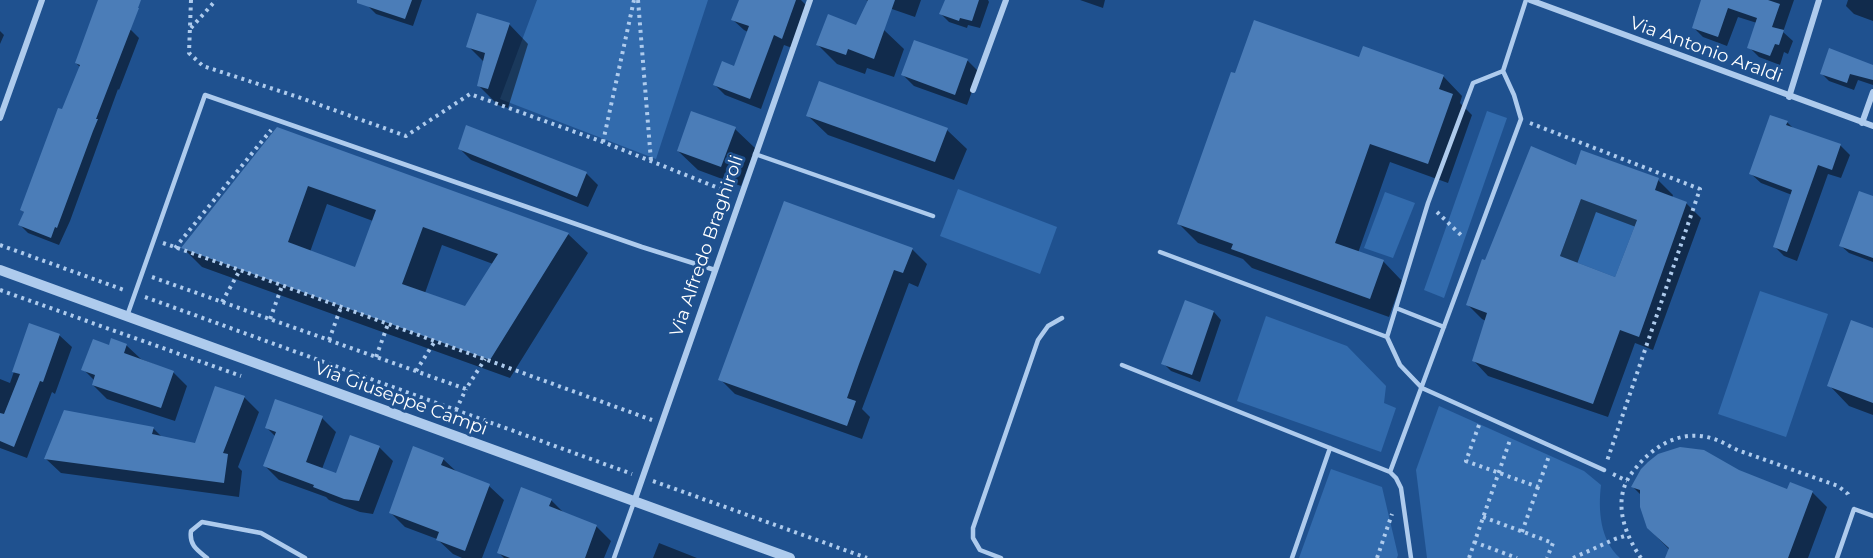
<!DOCTYPE html>
<html>
<head>
<meta charset="utf-8">
<style>
  body { margin:0 }
  canvas { display:block; background:#1f518f }
</style>
</head>
<body>
<canvas width="1873" height="558"></canvas>
<script>
const g = document.querySelector('canvas').getContext('2d');
g.lineJoin = 'round';
function fillPath(path, color) { g.fillStyle = color; g.fill(path, 'evenodd'); }
function trace(path, color, width, dash) { g.strokeStyle = color; g.lineWidth = width; g.lineCap = dash ? 'butt' : 'round'; g.setLineDash(dash || []); g.stroke(path); }
function write(font, color, halo, rows, align = 'center') {
  g.font = font + ' Montserrat,sans-serif'; g.lineWidth = 6; g.setLineDash([]); g.textBaseline = 'middle'; g.strokeStyle = halo; g.fillStyle = color; for (const [text, x, y, turn = 0] of rows) {
    g.save(); g.translate(x, y); g.rotate((+turn || 0) * Math.PI / 180); g.textAlign = isNaN(turn) ? turn : align; if (halo) g.strokeText(text, 0, 0); g.fillText(text, 0, 0); g.restore();
  }
}
const green = new Path2D(`
  M537,0H708L656,159L500,99Z
  M1487,111L1507,118L1444,298L1424,290Z
  M958,189L1057,227L1040,274L940,236Z
  M1385,192L1415,203L1393,258L1364,248Z
  M1581,199L1637,220L1615,277L1560,256Z
  M1760,291L1828,314L1786,437L1718,414Z
  M1266,316L1347,346L1386,386L1384,403L1396,408L1381,452L1237,401Z
  M1439,406L1584,471L1601,485C1598,510 1600,540 1620,558H1427L1416,470Z
  M1331,469L1382,487L1398,555L1397,558H1299Z`);
const shadow = new Path2D(`
  M106,0H132L127,29L131,30L139,38L119,90L118,89L70,221L59,245L28,233L20,225L25,213L21,210L81,68L76,63Z
  M370,0H422L413,26L376,14L368,6Z
  M740,0H801L807,6L792,48L784,45L761,109L725,95L715,85L735,67L748,32L744,30L733,20Z
  M866,0H921L915,17Z
  M946,0H988L989,2L980,28L968,25L967,28L949,22L941,14Z
  M1080,0H1105L1103,8Z
  M1703,0H1794L1783,32L1793,41L1788,54L1784,52L1780,65L1759,57L1749,47L1757,23L1738,17L1727,46L1703,37L1693,27Z
  M1848,0H1873V21L1854,14L1846,6Z
  M509,24L528,44L508,108L498,105L479,86L484,62L468,46Z
  M857,27L884,30L904,49L894,77L867,68L865,74L837,64L818,45Z
  M0,31L4,35L0,44Z
  M915,42L968,61L979,72L967,105L914,86L903,75Z
  M1360,59L1443,76L1462,96L1460,103L1472,115L1448,183L1390,162L1358,253L1383,261L1402,281L1389,317L1252,268L1243,259L1198,243L1179,224Z
  M1873,67V85L1858,80L1854,90L1829,81L1821,73Z
  M692,113L735,129L755,148L741,186L698,170L678,151Z
  M808,116L947,130L967,149L954,180L828,135Z
  M1787,122L1794,129L1840,145L1850,155L1841,178L1828,174L1797,261L1784,256L1775,247L1792,195L1761,183L1751,174Z
  M467,127L587,174L598,185L588,207L471,160L459,148Z
  M277,129L568,234L588,253L510,378L202,267L183,248ZM327,204L373,221L356,269L310,252ZM442,245L493,264L466,308L425,293Z
  M1576,167L1658,180L1673,195L1672,198L1686,203L1701,218L1653,350L1635,343L1608,417L1488,376L1474,361L1486,321L1482,319L1467,304L1486,262ZM1596,212L1636,227L1616,279L1577,264Z
  M1873,198V262L1849,253L1841,246Z
  M912,249L927,264L918,287L909,283L862,409L870,417L862,439L735,394L720,379Z
  M1186,302L1214,312L1221,320L1200,382L1171,371L1163,363Z
  M30,325L59,335L72,347L55,394L52,392L27,458L0,448V379L10,383Z
  M1873,330V415L1849,406L1829,385Z
  M126,345L141,359L173,372L187,386L175,421L107,399L93,385L95,381L83,369L110,347Z
  M244,397L259,412L238,467L242,471L239,497L61,473L46,459L153,428L162,437L196,444Z
  M322,418L336,432L322,469L337,475L379,447L393,461L373,514L360,512L329,500L326,497L279,480L265,466L276,437L267,428Z
  M443,459L458,473L489,486L504,500L482,558H462L453,554L437,539L405,527L391,513Z
  M1753,477L1788,491L1812,492L1827,507L1808,558H1670V550L1655,535L1642,496L1633,487Z
  M551,500L565,514L596,526L611,541L604,558H504L499,553Z
  M659,543L697,558H653Z`);
const building = new Path2D(`
  M98,0H141L138,8H139L96,119H98L93,131L57,228L55,227L51,238L18,225L24,212L20,210L58,108L62,109L80,65L75,63Z
  M357,0H412L405,19L357,3Z
  M739,0H796L782,39L774,35L750,99L713,85L722,61L734,66L749,26L731,20Z
  M868,0H895L874,59L848,49L846,55L816,45L828,14L856,25Z
  M945,0H979L972,21L960,18L959,21L939,14Z
  M1701,0H1768L1780,4L1772,27L1784,30L1779,45L1775,44L1770,56L1747,48L1757,18L1728,8L1718,37L1692,28Z
  M477,13L510,23L488,89L477,86L485,53L466,47Z
  M1254,20L1359,57L1363,46L1444,75L1439,89L1453,94L1428,164L1370,144L1335,243L1384,260L1370,299L1231,249L1233,244L1177,224L1231,72L1235,73Z
  M914,40L968,59L955,95L901,75Z
  M1829,48L1873,65V80L1850,74L1847,83L1820,74Z
  M819,81L948,128L935,162L806,116Z
  M691,111L736,127L721,167L677,151Z
  M1770,115L1788,121L1786,125L1841,144L1832,170L1818,165L1787,252L1773,247L1792,190L1749,174Z
  M466,125L587,172L577,197L458,149Z
  M277,127L569,233L490,360L181,248ZM308,186L376,210L355,267L288,242ZM423,227L498,254L465,306L402,284Z
  M1531,146L1576,165L1581,150L1659,178L1655,190L1687,202L1639,337L1620,330L1593,404L1472,361L1487,313L1466,305L1482,259L1485,260ZM1581,199L1637,220L1615,277L1560,256Z
  M1859,191L1873,196V258L1839,246Z
  M784,201L913,248L903,273L894,270L859,364L847,398L856,401L847,426L718,380Z
  M1185,300L1214,311L1192,375L1161,364Z
  M1851,320L1873,328V403L1827,386Z
  M29,323L60,334L43,382L40,381L14,447L0,441V413L4,414L20,374L12,372Z
  M111,338L127,344L124,353L174,371L161,408L92,385L95,375L81,370L93,339L109,345Z
  M215,386L245,396L223,453L228,454L224,483L44,459L64,410L154,427L152,434L195,443Z
  M275,399L323,416L306,462L336,473L350,435L380,446L359,501L344,499L313,487L314,485L263,466L276,432L265,428Z
  M413,446L444,458L441,465L490,484L465,551L436,540L439,532L389,513Z
  M1680,447L1704,450L1739,470L1787,489L1790,482L1813,491L1788,558H1665L1669,548L1647,528L1640,507V490L1631,487L1641,469L1648,462L1658,454Z
  M521,487L552,499L549,506L597,525L585,558H510L497,553Z`);
const path = new Path2D(`
  M191,0L189,53L203,66L298,97L406,136L470,94L603,142L731,193
  M638,0L651,161
  M191,28L216,0
  M1530,123L1700,189L1607,461
  M603,142L634,0
  M1437,212L1464,238
  M163,243L240,270L652,420
  M0,245L124,290
  M175,248L271,130
  M152,277L466,389L485,359
  M0,290L241,376
  M145,297L632,474
  M222,302L240,270
  M270,319L282,286
  M329,340L341,307
  M376,357L388,324
  M416,371L435,341
  M456,410L466,389
  M1479,425L1466,461L1538,487L1549,456
  M1613,474L1627,481
  M653,481L867,558
  M1483,517L1553,543L1547,558
  M1522,532L1538,487
  M1474,542L1517,558
  M1377,558L1392,514
  M1469,558L1510,440
  M1573,558L1615,539L1628,535
  M1641,558C1625,535 1613,503 1629,477C1648,449 1679,427 1714,439C1724,442 1733,449 1743,452C1775,463 1806,475 1838,486L1848,494L1850,498`);
const service = new Path2D(`
  M1503,71L1473,83L1428,203L1387,337L1400,365L1422,388L1604,470
  M755,154L933,216
  M1160,252L1387,337
  M1396,308L1444,327
  M127,316L205,95L642,247L715,270
  M1122,365L1390,472L1396,478L1401,488L1411,558
  M1390,472L1521,119L1514,95L1503,71L1526,0
  M207,558C197,550 189,545 191,531L202,522L261,533L305,558
  M614,558L634,502
  M1001,558L980,550L973,538V528L1038,340L1048,326L1062,318
  M1292,558L1330,448
  M1837,558L1854,509L1873,516`);
const minor = new Path2D(`
  M1530,0L1873,126
  M973,90L1006,0
  M1789,97L1819,0
  M0,118L42,0
  M1862,123L1873,92
  M634,502L810,0`);
const tertiary = new Path2D(`
  M0,270L790,558`);
const streetNames = [
  ["Via Antonio Araldi",1706,50,20],
  ["Via Alfredo Braghiroli",707,246,-71],
  ["Via Giuseppe Campi",401,399,20]
];
fillPath(green, '#326bad');
fillPath(shadow, '#0007');
fillPath(building, '#4b7db8');
trace(path, '#aecbed', 4, [3, 4.5]);
trace(service, '#aecbed', 4.5);
trace(minor, '#aecbed', 6);
trace(tertiary, '#aecbed', 10);
write('18px', '#fff', '#1f518f', streetNames);
</script>
</body>
</html>
